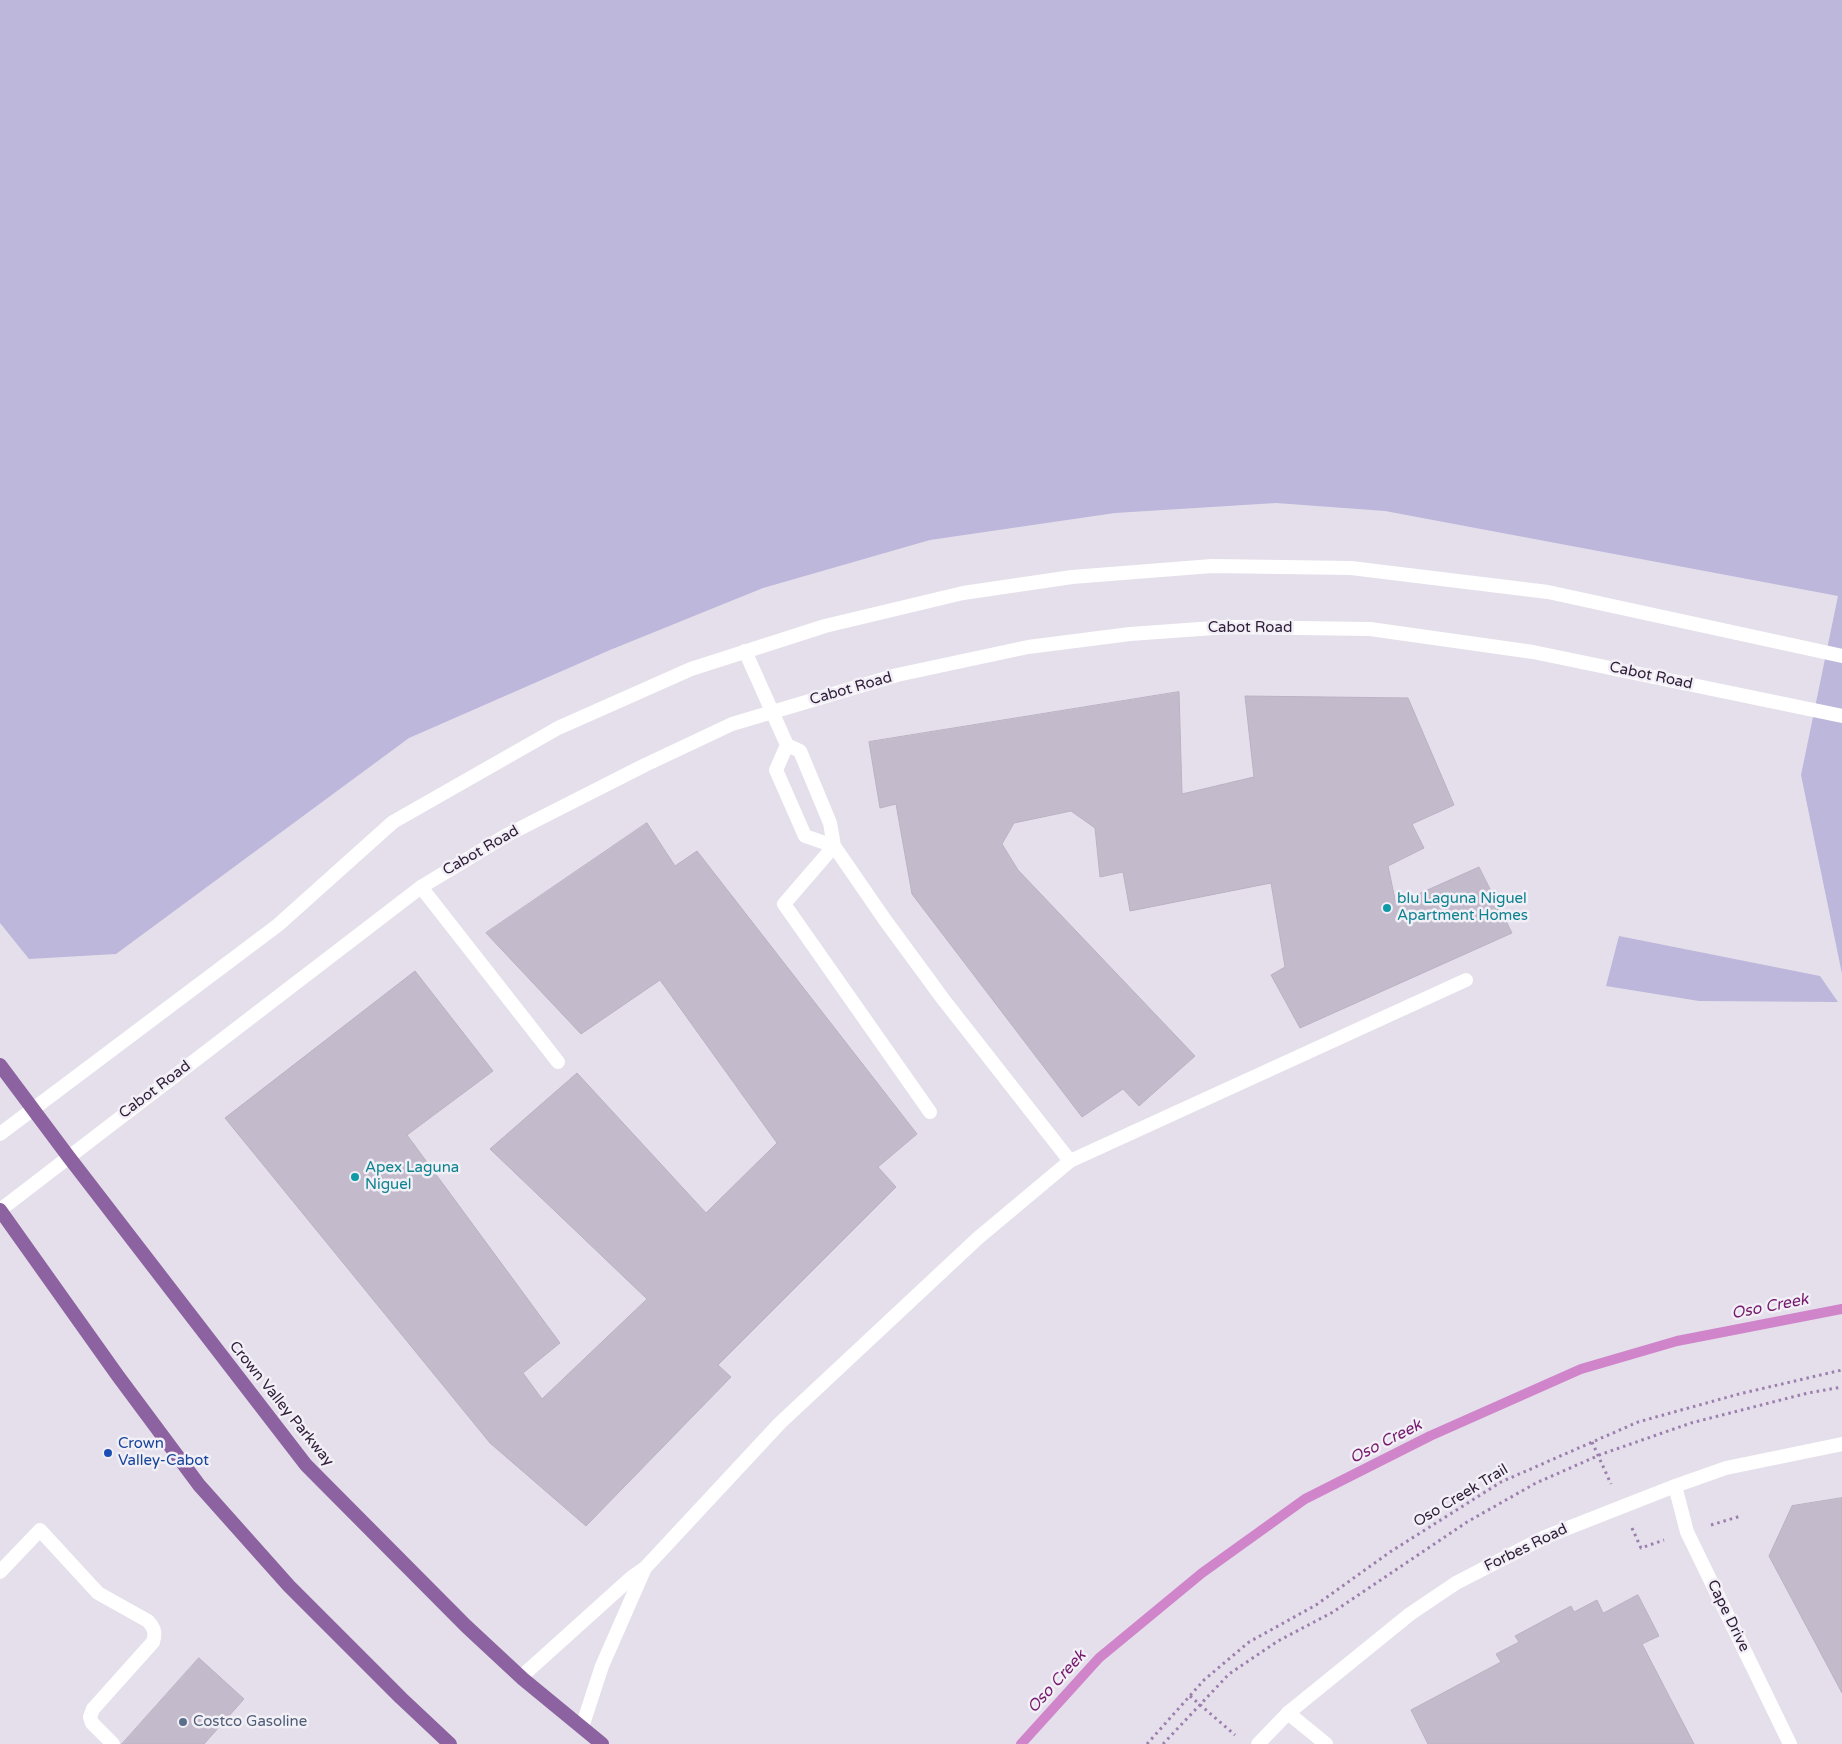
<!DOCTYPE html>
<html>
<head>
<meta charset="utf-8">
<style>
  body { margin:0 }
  canvas { display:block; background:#e4dfea }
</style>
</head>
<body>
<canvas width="1842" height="1744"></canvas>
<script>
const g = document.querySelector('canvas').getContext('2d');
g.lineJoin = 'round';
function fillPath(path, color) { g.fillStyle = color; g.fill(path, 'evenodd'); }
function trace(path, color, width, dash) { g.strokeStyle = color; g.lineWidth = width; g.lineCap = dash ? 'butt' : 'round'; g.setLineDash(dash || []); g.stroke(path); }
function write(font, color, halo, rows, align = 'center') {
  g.font = font + ' "Varela Round",sans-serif'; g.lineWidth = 5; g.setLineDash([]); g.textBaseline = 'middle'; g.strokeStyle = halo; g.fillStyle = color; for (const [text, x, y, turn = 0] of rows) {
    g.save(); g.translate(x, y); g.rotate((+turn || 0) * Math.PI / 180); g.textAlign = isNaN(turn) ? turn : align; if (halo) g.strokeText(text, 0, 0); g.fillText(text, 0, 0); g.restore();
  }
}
const green = new Path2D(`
  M0,0H1842V974L1801,775L1838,596L1385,511L1276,503L1115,513L930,540L763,588L610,650L409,738L116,954L29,959L0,923Z
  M1619,936L1820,976L1838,1002L1699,1001L1606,986Z`);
const stream = new Path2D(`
  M1021,1744L1099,1658L1202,1573L1305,1499L1430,1436L1581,1369L1677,1341L1842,1309`);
const building = new Path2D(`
  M1179,692L1182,794L1254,777L1245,696L1408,698L1454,805L1412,824L1424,848L1388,866L1396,904L1479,867L1512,933L1300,1028L1271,975L1285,967L1271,883L1130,911L1123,872L1100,877L1095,828L1071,811L1014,823L1002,844L1018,870L1195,1056L1139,1106L1123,1089L1082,1117L912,894L896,804L880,808L869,742Z
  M647,823L675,866L697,851L917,1134L878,1167L896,1187L718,1365L731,1377L586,1526L490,1443L225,1118L415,971L493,1071L407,1135L560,1343L523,1373L542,1399L647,1299L490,1149L577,1073L706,1213L777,1143L660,980L581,1034L486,933Z
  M1842,1498V1693L1769,1556L1792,1506Z
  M1638,1595L1659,1636L1642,1644L1694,1744H1428L1411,1710L1501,1662L1496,1654L1519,1642L1515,1636L1571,1606L1574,1612L1597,1600L1603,1613Z
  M199,1658L244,1699L204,1744H122Z`);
const path = new Path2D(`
  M1592,1442L1611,1484
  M1711,1525L1741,1516
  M1632,1528L1641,1548L1664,1540
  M1190,1696L1235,1735
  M1147,1744L1204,1680L1249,1642L1316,1605L1390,1552L1501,1482L1638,1422L1739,1394L1842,1370
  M1163,1744L1229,1674L1278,1641L1333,1612L1467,1522L1536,1483L1602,1454L1691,1423L1808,1393L1842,1387`);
const service = new Path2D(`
  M745,651L787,745
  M834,846L805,836L776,770L787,745L800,751L830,823L834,846L885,920L943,999L1070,1161
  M834,846L784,904L930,1112
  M0,1572L40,1530L98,1593L148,1621C154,1628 156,1632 153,1642L93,1709L90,1717L92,1723L113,1744
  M521,1677L632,1577L645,1568L780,1423L978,1238L1070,1161L1466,980
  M1288,1713L1326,1744
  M582,1727L602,1666L645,1568`);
const minor = new Path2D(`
  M421,887L558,1062
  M1675,1486L1687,1532L1790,1744
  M1258,1744L1288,1713L1410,1614L1456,1583L1545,1537L1675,1486L1726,1468L1842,1444`);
const secondary = new Path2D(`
  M0,1134L278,925L393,822L558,728L691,669L825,626L963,593L1072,577L1212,566L1351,568L1548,592L1842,656
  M0,1210L421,887L507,835L645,765L732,724L897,675L1028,647L1130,634L1228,627L1370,629L1533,652L1842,716`);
const primary = new Path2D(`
  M0,1065L68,1156L306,1465L466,1626L523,1679L602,1744
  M0,1210L118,1376L199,1485L289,1586L401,1698L450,1744`);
const markers = [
  [1387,908,5,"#0f9aa8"],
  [355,1177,5,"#0f9aa8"],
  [108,1453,5,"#1a4fb4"],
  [183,1722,5,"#5c6f8a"]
];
const streetNames = [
  ["Cabot Road",1250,628],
  ["Cabot Road",1651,676,12],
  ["Cabot Road",851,689,-16],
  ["Cabot Road",481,851,-30],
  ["Cabot Road",155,1090,-37],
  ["Crown Valley Parkway",281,1404,51],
  ["Oso Creek Trail",1461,1496,-31],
  ["Forbes Road",1526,1548,-26],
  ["Cape Drive",1728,1616,64]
];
const cultureNames = [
  ["blu Laguna Niguel",1397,899],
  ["Apartment Homes",1397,916],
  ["Apex Laguna",365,1168],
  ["Niguel",365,1185]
];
const transitNames = [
  ["Crown",118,1444],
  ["Valley-Cabot",118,1461]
];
const serviceNames = [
  ["Costco Gasoline",193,1722]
];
const waterNames = [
  ["Oso Creek",1770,1307,-11],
  ["Oso Creek",1386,1442,-27],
  ["Oso Creek",1057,1682,-48]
];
fillPath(green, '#beb7dc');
trace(stream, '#d085cb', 10);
fillPath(building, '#c3bbcb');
trace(building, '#bbb1c4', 1);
trace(path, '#9c7fae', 3, [2.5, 4]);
trace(service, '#fff', 14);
trace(minor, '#fff', 14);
trace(secondary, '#fff', 14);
trace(primary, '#8c63a0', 14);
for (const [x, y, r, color] of markers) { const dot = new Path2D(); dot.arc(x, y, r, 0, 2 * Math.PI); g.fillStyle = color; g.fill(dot); trace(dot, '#f2eff7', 2); }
write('15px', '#31203a', '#f2eff7', streetNames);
write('15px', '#0d838f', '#f2eff7', cultureNames, 'left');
write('15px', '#164399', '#f2eff7', transitNames, 'left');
write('15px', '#4e5e75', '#f2eff7', serviceNames, 'left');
write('italic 16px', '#761a6d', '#f2eff7', waterNames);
</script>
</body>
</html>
